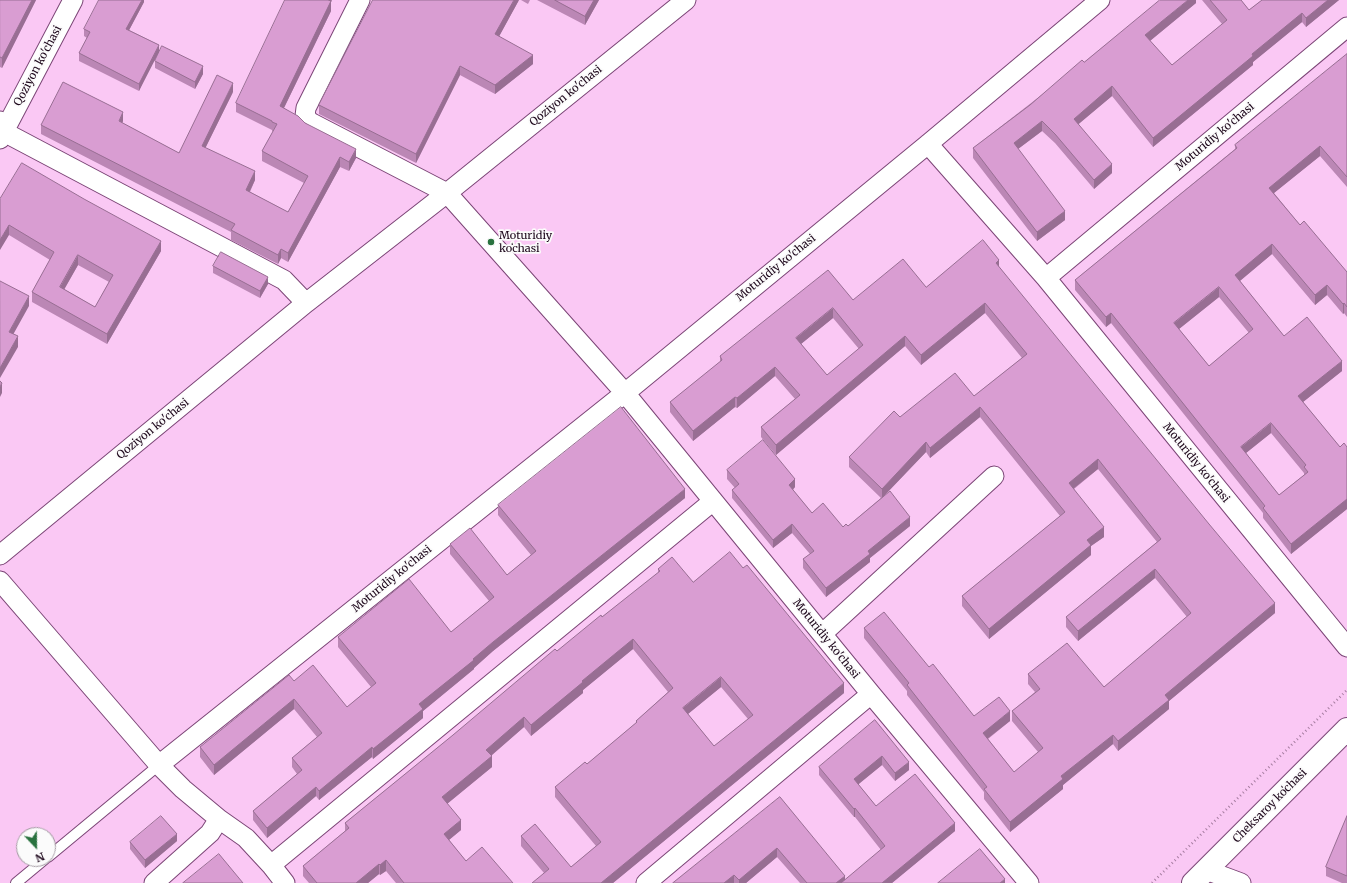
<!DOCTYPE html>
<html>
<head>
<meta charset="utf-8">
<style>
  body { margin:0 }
  #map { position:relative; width:1347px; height:883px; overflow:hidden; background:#fac8f4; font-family:Merriweather,serif }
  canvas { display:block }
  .north { position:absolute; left:16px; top:827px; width:40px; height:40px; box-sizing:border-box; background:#fbfbfb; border:1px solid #a39aa2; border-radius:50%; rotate:158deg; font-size:11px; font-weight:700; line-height:16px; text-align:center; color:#1e081c }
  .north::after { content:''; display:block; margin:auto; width:14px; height:18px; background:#29723f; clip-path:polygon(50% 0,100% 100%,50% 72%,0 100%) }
</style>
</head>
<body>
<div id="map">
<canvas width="1347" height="883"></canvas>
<div class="north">N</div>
</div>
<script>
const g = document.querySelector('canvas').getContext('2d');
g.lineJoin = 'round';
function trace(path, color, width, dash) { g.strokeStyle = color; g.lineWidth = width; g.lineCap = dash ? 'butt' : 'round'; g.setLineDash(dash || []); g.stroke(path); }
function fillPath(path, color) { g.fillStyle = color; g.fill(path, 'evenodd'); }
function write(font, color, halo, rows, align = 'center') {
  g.font = font + ' Merriweather,serif'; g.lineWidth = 3.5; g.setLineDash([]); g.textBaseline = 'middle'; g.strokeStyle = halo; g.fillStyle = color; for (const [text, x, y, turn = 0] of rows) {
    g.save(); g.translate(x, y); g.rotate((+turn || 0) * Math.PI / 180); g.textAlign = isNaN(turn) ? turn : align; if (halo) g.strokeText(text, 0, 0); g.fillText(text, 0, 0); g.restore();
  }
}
const path = new Path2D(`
  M1152,883L1347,690`);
const lane = new Path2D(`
  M48,857L159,765
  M16,883L45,859`);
const street = new Path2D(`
  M360,0L306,108L305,116L310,122L447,193L625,393L871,694L1029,883
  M0,121L4,132L284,280L306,303
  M0,139L73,0
  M928,144L1046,278L1347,647
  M1046,278L1347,27
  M0,555L306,303L447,193L686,0
  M0,581L159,765L183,789L219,819L246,838L271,865L285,883
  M822,634L994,476
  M159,765L625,393L928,144L1100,0
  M271,865L712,502
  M1206,870L1241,883
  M154,883L210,833L219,819
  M646,883L871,694`);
const secondary = new Path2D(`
  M1193,883L1347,729`);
const wall = new Path2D(`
  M0,0H36L2,68L0,67Z
  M144,0V2L129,30L159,45L139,91L79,61V53L87,38L84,36V29Z
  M519,0L499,36L533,64L495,94L460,75L416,163L319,114V105Z
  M521,0H530L528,4Z
  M537,0H599L585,25Z
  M1196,0V3L1150,41L1172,65L1222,24L1202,0H1241L1249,10L1262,0H1339L1306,27L1302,22L1253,62V65L1153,147L1112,96L1078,124L1112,173L1094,189L1055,143L1042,131L1018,149L1065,220L1037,241L973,158V148L1084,62Z
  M331,2V11L284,108L356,158L349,171L340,167L288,262L281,258L278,264L231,240V232L41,134V125L123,121L122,123L179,153L233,92L205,148L255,180L250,192L288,212L304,183L262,161V151L273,132L272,131V130L236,112V103Z
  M1347,54V187L1320,156L1274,193L1300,225L1347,272V317L1344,313L1343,314L1327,295L1315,305L1272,254L1240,281L1284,336L1342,371L1303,402L1340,447H1347V509L1291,554L1263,518V513L1111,323L1106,327L1075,290V280L1235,149V145ZM1219,297L1249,333L1209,366L1179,329ZM1271,433L1304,473V475L1279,495L1246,453Z
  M155,61L203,74L195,89L155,68Z
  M0,199L161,251L107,344L32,302V292L50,260L9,235ZM78,265L109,282L95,307L64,289Z
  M213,266L268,284L260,298L213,273Z
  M999,267L1275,613L1169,701V709L1118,751L1113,744L1063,785V789L1010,832L984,799V792L907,695V691L864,638V628L929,667L974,716L1010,721L988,739L1014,772L1038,752L1012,721V711L1035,692L1028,684V674L1104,687L1187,617L1155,578L1078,641L1066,627V617L1157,542L1098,469L1074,489L1104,537L1091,546V555L989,639L962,606V596L1060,516L980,417L930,458L926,452L884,496L910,526L870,558V562L826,597L803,568V559L810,554L792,533L773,548L732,498V490L735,488L727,479V470L795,487L793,490L812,513L843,527L848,526L881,498L849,467V457L900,417L974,396L1022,358L985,313L921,365L905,346L776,455L761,437V427L795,399L775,376L737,408L735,407L693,441L670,412V402L720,362V356L853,300L926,287ZM833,318L859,349L827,375L801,344Z
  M685,498L493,651L474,668V669L423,711V718L373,759L372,757L319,800L316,796L267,838L253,820V811L297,774L292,767V758L317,737L294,709L214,775L200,757V747L294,681L347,707L371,687L338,647V637L451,632L489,601L450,554V544L507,575L531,555L498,515V505Z
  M658,569L693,582L844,693L613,883L544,873L521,846V836L571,867L596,846L555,797V787L587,764L636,723V721L668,692L633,649L583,690V693L531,736L524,727L491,756L492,767L447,804L461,830L449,840L466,861L513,883H396L386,871L380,875L379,874L368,883H309L303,876V866L345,831V823L557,651L602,617L658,573ZM721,687L748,719L714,746L688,714Z
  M875,720L909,770L895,781L882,765L858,784L876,806L955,831L892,883H800L777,857L746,883H673L780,797L845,880L881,850L855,817H854L819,775V767Z
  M1347,816V883H1342L1326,876V867Z
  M177,841L145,868L130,849V842Z`);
const shadedWall = new Path2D(`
  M32,0H36L2,68V58Z
  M142,0H144V2L126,36V29Z
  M327,0H332L331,2V11L280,116V106Z
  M514,0H519L495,44V34Z
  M594,0H599L585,25V16Z
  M1188,0H1196V3L1145,45V35Z
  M1328,0H1339L1306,27V18Z
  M1302,13V22L1253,62V65L1153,147V138L1252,54Z
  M159,45V52L139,91V84Z
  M533,55V64L495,94V85Z
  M203,66V74L195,89V82Z
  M460,66V75L416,163V154Z
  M233,83V92L202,155V146Z
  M1112,86V96L1074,128V119Z
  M123,112V121L119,131V121Z
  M1042,121V131L1014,152V143Z
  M1320,146V156L1269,197V188Z
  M356,149V158L349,171V162Z
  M340,157V167L288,262V253Z
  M1112,164V173L1094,189V180Z
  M255,171V180L246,199V190Z
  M1065,211V220L1037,241V232Z
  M9,225V235L0,250V240Z
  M161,241V251L107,344V334Z
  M1272,244V254L1235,285V275Z
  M281,249V258L278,264V255Z
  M78,255V265L60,297V287Z
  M999,260V269L996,263Z
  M268,277V284L260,298V291Z
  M1327,285V295L1315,305V295Z
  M1219,287V297L1174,333V323Z
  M29,296V306L9,342V332Z
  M985,303V313L921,365V355Z
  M1344,303V313L1343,314V304Z
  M833,308V318L796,348V338Z
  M1111,313V323L1106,327V317Z
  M18,336V347L0,378V368Z
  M905,336V346L776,455V445Z
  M1342,361V371L1298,406V396Z
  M775,367V376L737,408V398Z
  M2,383V393L0,397V387Z
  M735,397V407L693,441V431Z
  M980,407V417L930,458V448Z
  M1271,423V433L1241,457V447Z
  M926,442V452L882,498V489Z
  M1098,459V469L1069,492V483Z
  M795,479V487L789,493V485Z
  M685,489V498L493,651L474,668V669L423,711V718L373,759V749L419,704L493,642Z
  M1347,499V509L1291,554V544Z
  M910,517V526L870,558V562L826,597V588L868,551Z
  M792,524V533L773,548V540Z
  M1104,527V537L1091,546V555L989,639V629L1087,540Z
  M1155,569V578L1078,641V631Z
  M1275,603V613L1169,701V709L1118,751V741L1165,695Z
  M633,639V649L583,690V693L531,736V725L582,681Z
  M721,677V687L683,718V708Z
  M844,683V693L613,883H601Z
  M294,699V709L214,775V765Z
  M1010,711V721L983,742V733Z
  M524,717V727L486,760V750Z
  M1113,735V744L1063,785V789L1010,832V822L1061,776Z
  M372,747V757L319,800V791Z
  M492,756V767L442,808V797Z
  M882,756V765L854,788V779Z
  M909,762V770L895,781V773Z
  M316,787V796L267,838V828Z
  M855,808V817H854V809Z
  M461,820V830L444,844V834Z
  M955,823V831L892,883H882Z
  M177,834V841L145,868V860Z
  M777,848V857L746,883H739V880Z
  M386,860V871L380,875V865Z
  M379,864V874L368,883H356Z
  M734,875V883H724Z
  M845,876V883H836Z
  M1005,879V883H1000Z`);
const building = new Path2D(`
  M0,0H32L2,58L0,57Z
  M99,0H142L126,29L159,45L139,84L79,53L90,32L84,29Z
  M285,0H328L331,1L280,106L298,116L305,123L356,149L349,162L340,157L288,253L281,249L278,255L231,230L235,224L41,125L63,82L123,112L119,121L179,153L217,75L233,83L202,146L255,171L246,190L288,212L308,176L262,151L277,124L272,122V121L236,103Z
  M373,0H514L495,34L533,55L495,85L460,66L416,154L319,105Z
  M555,0H594L585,16Z
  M1160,0H1188L1145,35L1172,65L1227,20L1210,0H1241L1249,10L1262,0H1328L1306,18L1302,13L1252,54L1253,56L1153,138L1112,86L1074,119L1112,164L1094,180L1055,134L1042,121L1014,143L1065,211L1037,232L973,148L1030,105L1082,60L1084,62Z
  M162,46L203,66L195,82L155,61Z
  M1347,54V177L1320,146L1269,188L1300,225L1304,221L1347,272V307L1344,303L1343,304L1327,285L1315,295L1272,244L1235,275L1284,336L1307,317L1342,361L1298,396L1340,447L1344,443L1347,447V499L1291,544L1263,508L1265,506L1111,313L1106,317L1075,280L1237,148L1235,145ZM1219,287L1253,329L1209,366L1174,323ZM1271,423L1306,465L1304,467L1308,472L1279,495L1241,447Z
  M22,163L84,199L161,241L107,334L32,292L54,252L9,225L0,240V199ZM78,255L113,275L95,307L60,287Z
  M983,240L999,260L996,263L1209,524L1275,603L1165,695L1169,700L1118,741L1113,735L1061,776L1063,779L1010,822L984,789L987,787L907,685L909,683L864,628L884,612L929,667L933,664L974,716L999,697L1010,711L983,733L1014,772L1043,748L1012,711L1040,689L1028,674L1067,643L1104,687L1191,613L1155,569L1078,631L1066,617L1161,539L1098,459L1069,483L1104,527L1087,540L1091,545L989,629L962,596L1065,512L980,407L930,448L926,442L882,489L849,457L894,411L900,417L955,373L974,396L1027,354L985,303L921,355L905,336L776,445L761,427L800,395L775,367L737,398L735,397L693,431L670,402L722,360L720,356L828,270L853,300L903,259L926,287ZM833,308L863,345L827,375L796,338Z
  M221,252L268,277L260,291L213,266Z
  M0,281L29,296L9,332L18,336L0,368Z
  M0,381L2,383L0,387Z
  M621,407L685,489L493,642L473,659L474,660L419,704L423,709L373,749L372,747L319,791L316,787L267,828L253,811L302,770L292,758L322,733L294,699L214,765L200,747L289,675L294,681L313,665L347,707L376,683L338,637L409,579L451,632L494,597L450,544L470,528L507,575L536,551L498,505Z
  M763,440L795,479L789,485L812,513L823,503L843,527L846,524L848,526L890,491L910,517L868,551L870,554L826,588L803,559L814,551L792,524L773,540L732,490L739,484L727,470Z
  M730,552L743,568L747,565L844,683L601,883H532L549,869L521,836L535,824L571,867L601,842L555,787L585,762L587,764L637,722L636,721L673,688L633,639L582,681L583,682L531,725L524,717L486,750L492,756L442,797L461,820L444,834L466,861L482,847L513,883H404L386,860L380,865L379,864L356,883H317L303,866L349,828L345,823L453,735L555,649L557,651L601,615L602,617L660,571L658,569L672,557L693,582ZM721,677L753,715L714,746L683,708Z
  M875,720L909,762L895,773L882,756L854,779L876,806L915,774L955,823L882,883H841L885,846L855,808L854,809L819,767Z
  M780,797L845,876L836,883H807L777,848L739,880L734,875L724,883H673Z
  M161,816L177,834L145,860L130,842Z
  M1347,816V876L1326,867Z
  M980,849L1005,879L1000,883H938Z
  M219,854L243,883H183Z`);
const markers = [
  [491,242,4,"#29723f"]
];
const streetNames = [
  ["Qoziyon ko'chasi",38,66,-62],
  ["Qoziyon ko'chasi",566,96,-39],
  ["Moturidiy ko'chasi",1215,137,-40],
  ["Moturidiy ko'chasi",776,268,-39],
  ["Qoziyon ko'chasi",153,429,-39],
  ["Moturidiy ko'chasi",1196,463,51],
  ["Moturidiy ko'chasi",392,579,-39],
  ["Moturidiy ko'chasi",826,639,51],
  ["Cheksaroy koʻchasi",1270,806,-45]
];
const poiNames = [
  ["Moturidiy",499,236],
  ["koʻchasi",499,249]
];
trace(lane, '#7b4576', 12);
trace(street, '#7b4576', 21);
trace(secondary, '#7b4576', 24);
trace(path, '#a67ea1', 2.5, [1, 3]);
trace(lane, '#fff', 10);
trace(street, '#fff', 19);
trace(secondary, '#fff', 22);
fillPath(wall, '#bb87b5');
fillPath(shadedWall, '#986e93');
fillPath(building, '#d99dd2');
trace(building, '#986e93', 1);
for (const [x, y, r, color] of markers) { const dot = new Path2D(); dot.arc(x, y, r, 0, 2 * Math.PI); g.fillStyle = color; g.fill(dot); trace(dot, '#fbfbfb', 1.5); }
write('11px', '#1e081c', '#fbfbfb', streetNames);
write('11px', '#1e081c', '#fbfbfb', poiNames, 'left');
</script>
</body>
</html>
